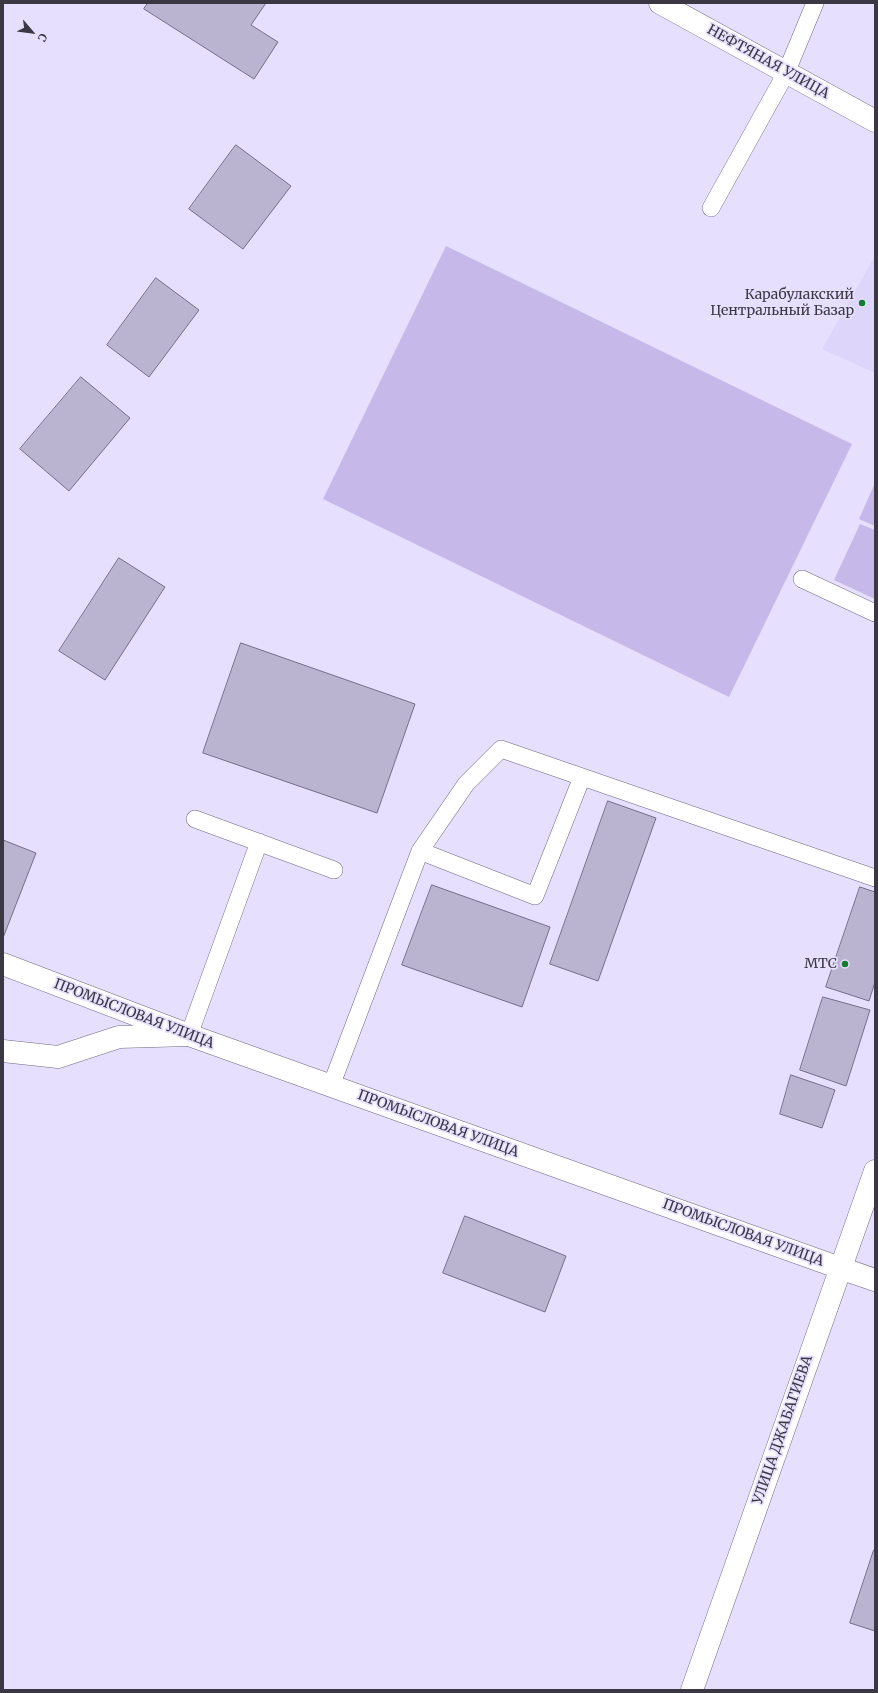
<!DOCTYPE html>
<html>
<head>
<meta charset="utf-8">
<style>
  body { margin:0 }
  #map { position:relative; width:878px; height:1693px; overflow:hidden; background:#e6dffd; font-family:Merriweather,serif }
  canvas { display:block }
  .frame { position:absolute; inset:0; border:4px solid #3b3844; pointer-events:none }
  .north { position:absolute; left:12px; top:12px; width:40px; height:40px; -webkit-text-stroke:3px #e6dffd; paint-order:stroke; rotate:118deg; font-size:11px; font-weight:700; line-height:16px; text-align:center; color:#3b3844 }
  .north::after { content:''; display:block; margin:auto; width:14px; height:18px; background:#3b3844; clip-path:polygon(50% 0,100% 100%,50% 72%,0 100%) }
</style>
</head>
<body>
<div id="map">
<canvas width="878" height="1693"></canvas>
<div class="frame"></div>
<div class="north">С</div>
</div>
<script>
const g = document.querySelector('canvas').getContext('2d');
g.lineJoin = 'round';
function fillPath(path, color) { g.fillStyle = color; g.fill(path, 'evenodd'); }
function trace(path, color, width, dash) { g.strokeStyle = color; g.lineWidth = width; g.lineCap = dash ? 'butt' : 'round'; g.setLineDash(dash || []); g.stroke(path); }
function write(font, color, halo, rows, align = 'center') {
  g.font = font + ' Merriweather,serif'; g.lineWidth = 3.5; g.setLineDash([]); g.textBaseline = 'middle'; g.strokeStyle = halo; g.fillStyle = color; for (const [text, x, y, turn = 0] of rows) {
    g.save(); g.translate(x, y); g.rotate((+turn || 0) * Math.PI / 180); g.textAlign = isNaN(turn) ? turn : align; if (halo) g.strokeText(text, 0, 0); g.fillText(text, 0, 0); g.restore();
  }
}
const built = new Path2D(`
  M875,256V373L822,349Z`);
const green = new Path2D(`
  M446,246L852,444L729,697L323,499Z
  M875,483V526L859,519Z
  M860,524L875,530V599L834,580Z`);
const building = new Path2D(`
  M148,3H266L251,25L278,42L254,79L144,9Z
  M236,145L291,186L243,249L189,209Z
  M156,278L199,310L149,377L107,345Z
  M81,377L130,418L69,491L20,449Z
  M119,558L165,587L105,680L59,651Z
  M241,643L415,704L377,813L203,753Z
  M608,801L656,818L598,981L550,964Z
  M3,840L36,853L3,938Z
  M432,885L550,927L522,1007L402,965Z
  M860,887L875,892V982L869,1001L826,987Z
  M823,997L870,1010L846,1086L800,1070Z
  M791,1075L835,1090L822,1128L780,1114Z
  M465,1216L566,1256L545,1312L443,1273Z
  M874,1550H875V1631L850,1623Z`);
const service = new Path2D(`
  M711,208L786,73L815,3
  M802,579L875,613
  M195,819L334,870
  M420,851L535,896L582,777
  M189,1035L259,842
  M331,1086L420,851L466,784L501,749L875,878`);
const minor = new Path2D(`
  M660,3L875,121
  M3,1051L58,1057L119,1037L189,1035`);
const tertiary = new Path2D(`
  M840,1268L875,1280`);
const secondary = new Path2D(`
  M3,964L189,1035L840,1268
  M692,1690L875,1171`);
const markers = [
  [862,303,4,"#137c30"],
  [845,964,4,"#137c30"]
];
const streetNames = [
  ["НЕФТЯНАЯ УЛИЦА",768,62,29],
  ["ПРОМЫСЛОВАЯ УЛИЦА",134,1014,21],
  ["ПРОМЫСЛОВАЯ УЛИЦА",438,1124,20],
  ["ПРОМЫСЛОВАЯ УЛИЦА",743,1233,20],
  ["УЛИЦА ДЖАБАГИЕВА",783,1430,-71]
];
const poiNames = [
  ["Карабулакский",854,295],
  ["Центральный Базар",854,311],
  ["МТС",837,964]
];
fillPath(built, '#ded5fa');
fillPath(green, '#c6b9e9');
fillPath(building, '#bbb4d1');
trace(building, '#756e88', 1);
trace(service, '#706983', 18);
trace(minor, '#706983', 23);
trace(tertiary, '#706983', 23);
trace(secondary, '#706983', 23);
trace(service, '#fff', 17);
trace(minor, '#fff', 22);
trace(tertiary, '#fff', 22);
trace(secondary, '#fff', 22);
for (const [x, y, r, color] of markers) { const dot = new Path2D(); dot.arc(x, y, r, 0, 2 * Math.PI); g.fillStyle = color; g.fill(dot); trace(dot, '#e6dffd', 1.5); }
write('14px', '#3b3844', '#e6dffd', streetNames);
write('14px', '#3b3844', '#e6dffd', poiNames, 'right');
</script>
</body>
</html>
